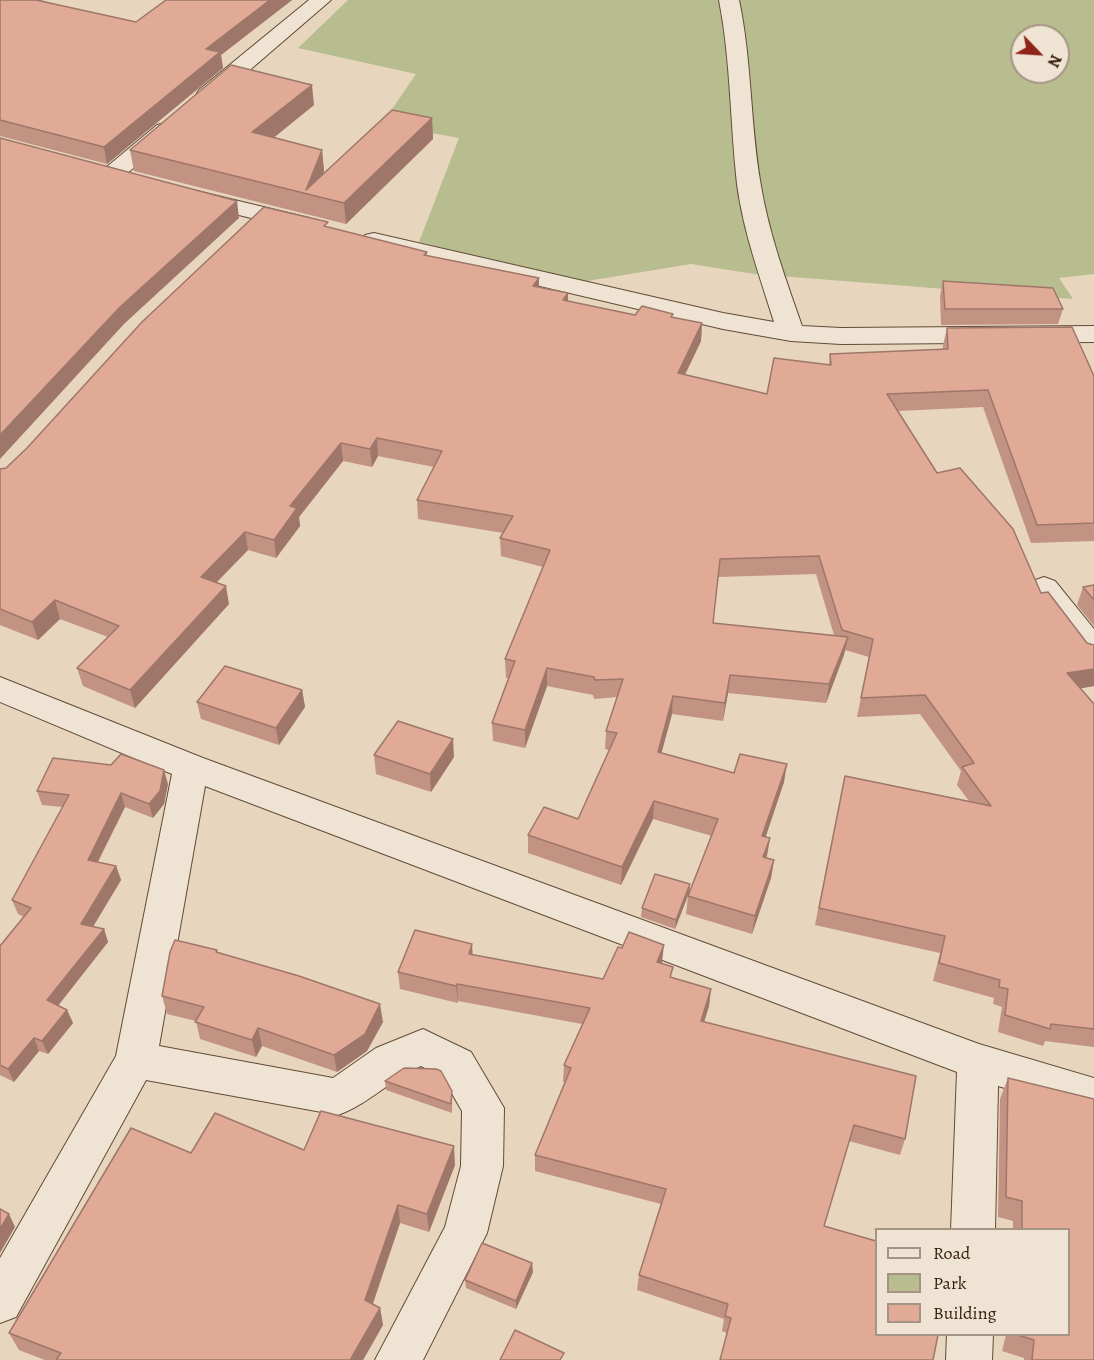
<!DOCTYPE html>
<html>
<head>
<meta charset="utf-8">
<style>
  body { margin:0 }
  #map { position:relative; width:1094px; height:1360px; overflow:hidden; background:#e7d5bd; font-family:Alegreya,serif }
  canvas { display:block }
  .legend { position:absolute; left:875px; top:1228px; width:195px; height:108px; box-sizing:border-box; background:#efe4d4; border:2px solid #a59484; margin:0; padding:8px 10px; list-style:none; font-size:18px; color:#351d0b }
  .legend li { display:flex; align-items:center; gap:12px; height:30px }
  .legend b { width:30px; border:2px solid #a59484 }
  .north { position:absolute; left:1010px; top:24px; width:60px; height:60px; box-sizing:border-box; background:#efe4d4; border:2px solid #a59484; border-radius:50%; rotate:115deg; font-size:16px; font-weight:700; line-height:24px; text-align:center; color:#351d0b }
  .north::after { content:''; display:block; margin:auto; width:21px; height:27px; background:#8f2418; clip-path:polygon(50% 0,100% 100%,50% 72%,0 100%) }
</style>
</head>
<body>
<div id="map">
<canvas width="1094" height="1360"></canvas>
<ul class="legend">
<li><b style="height:8px;background:#efe4d4"></b>Road</li>
<li><b style="height:16px;background:#b8bd8f"></b>Park</li>
<li><b style="height:16px;background:#e1aa97"></b>Building</li>
</ul>
<div class="north">N</div>
</div>
<script>
const g = document.querySelector('canvas').getContext('2d');
g.lineJoin = 'round';
function fillPath(path, color) { g.fillStyle = color; g.fill(path, 'evenodd'); }
function trace(path, color, width, dash) { g.strokeStyle = color; g.lineWidth = width; g.lineCap = dash ? 'butt' : 'round'; g.setLineDash(dash || []); g.stroke(path); }
const green = new Path2D(`
  M348,0H1094V274L1059,278L1073,299L754,274L691,264L581,282L419,242L459,138L382,124L416,74L298,48ZM1022,36H1058V72H1022Z`);
const minor = new Path2D(`
  M309,0H331L215,100L207,101L199,100L196,95L199,90Z
  M719,0H739C752,61 750,124 761,186C769,234 786,280 802,326L841,328L1094,326V342L841,344L791,341L723,329L374,247L365,245L362,240L365,235L374,233L723,313L774,322C760,277 743,231 737,184C730,123 731,61 719,0Z
  M165,123L173,125L176,130L173,135L119,180L111,182L103,180L99,175L103,170L157,125Z
  M193,190L309,218L313,223L309,228L301,230L185,202L181,197L185,192Z
  M1044,577L1055,581L1094,629V663L1083,660L1028,588L1033,581Z
  M0,677L203,758L979,1044L1094,1078V1114L998,1086L995,1230H951L957,1072L205,786L159,1046L333,1078L376,1048L423,1029L471,1052L504,1108L503,1166L487,1233L423,1360H375L445,1227L461,1166L462,1111L443,1078L421,1066C391,1079 369,1104 338,1115L146,1080L16,1317L0,1323V1258L116,1056L172,774L0,702Z
  M947,1334H993L992,1360H946Z`);
const wall = new Path2D(`
  M0,0H44L42,1L136,22L166,0H292L221,55L223,68L107,164L0,136Z
  M314,105L274,137L322,150L324,171L323,174L432,118L433,139L346,224L134,171L130,150Z
  M329,227L427,252V256L539,287L568,301L635,315L673,318L702,323L701,341L685,375L767,394L829,365L830,354L943,350V345L947,328L1094,376V541L1031,543L983,407L898,411L937,473L1041,593L1087,643L1094,645V686L1080,688L1094,704V1047L1045,1041L1043,1046L998,1032L1002,1007L993,1004L994,998L933,981L940,953L815,925L845,776L969,801L957,785L961,771L920,714L857,717L869,657L845,650L826,703L728,693L723,721L672,714L661,753L734,773L784,782L765,837L770,838L766,858L774,860L771,878L752,934L686,914L688,896L712,836L653,819L621,885L528,853V835L578,819L609,750L605,749L606,731L617,697L594,699L593,695L547,686L525,748L493,741L492,723L509,678H506L505,659L543,567L501,556L500,538L503,533L418,519L417,500L434,467L378,456L372,467L343,461L299,517L300,526L276,558L248,550L217,582L229,604L135,708L83,686L77,668L108,637L60,619L38,640L0,625V469L6,468ZM816,574L834,635L713,623L718,577Z
  M943,281L1063,309L1058,324L941,325L940,296Z
  M1094,585V626L1077,605L1083,587Z
  M302,690L305,707L279,745L201,719L197,702Z
  M374,755L454,757L431,792L376,774Z
  M168,784L164,804L153,818L125,807L98,862L116,866L121,880L93,927L104,929L108,942L58,1006L67,1010L73,1023L48,1054L39,1051L14,1082L0,1075V946L24,917L18,914L12,900L63,807L42,805L37,791Z
  M690,884L689,893L675,929L641,917L642,908Z
  M217,950L218,952L383,1022L367,1051L337,1072L262,1046L256,1057L200,1039L196,1021L167,1014L162,996Z
  M473,955L603,979L662,962V964L672,978L711,989L709,1006L704,1022L905,1139L900,1155L849,1141L727,1333L722,1331L724,1319L637,1290L639,1275L661,1204L535,1171V1155L565,1082H563L564,1065L582,1024L458,1001V1003L400,989L398,972Z
  M1008,1078L1094,1099V1360H1024V1358L1002,1351L1006,1335H1068V1230H1013V1221L998,1217L1000,1099Z
  M385,1081L452,1091V1113L386,1090Z
  M304,1150L455,1165L429,1232L400,1223L373,1304L380,1308L383,1325L363,1360H45L19,1350L9,1333L191,1153Z
  M533,1272L516,1309L466,1288L465,1280Z`);
const shadedWall = new Path2D(`
  M270,0H292L221,55L223,68L107,164L104,147L206,49Z
  M312,85L314,105L255,153L252,132Z
  M432,118L433,139L346,224L344,203Z
  M322,150L324,171L314,196L306,190Z
  M237,201L239,218L124,324L0,459V435L120,307Z
  M539,278V296L533,286Z
  M568,293V310L563,300Z
  M702,323L701,341L677,391L678,373Z
  M377,438L378,456L372,467L370,449Z
  M341,443L343,461L299,517L300,526L276,558L274,540L290,506Z
  M245,532L248,550L204,595L201,577Z
  M226,586L229,604L135,708L130,690Z
  M55,600L60,619L38,640L32,622Z
  M848,637L844,655L826,703L829,684Z
  M547,668V686L525,748V730Z
  M1094,669V686L1061,692L1067,673Z
  M730,675L728,693L723,721L725,703Z
  M302,690L305,707L279,745L276,728Z
  M673,696L672,714L657,770L658,752Z
  M453,739L454,757L431,792L430,774Z
  M787,764L784,782L760,854L762,836Z
  M164,770L168,784L164,804L153,818L149,804Z
  M121,793L125,807L92,873L88,860Z
  M654,801L653,819L621,885L622,867Z
  M770,838L767,856L760,875L763,857Z
  M774,860L771,878L752,934L755,916Z
  M116,866L121,880L86,938L81,924Z
  M690,884L689,893L675,929L676,920Z
  M104,929L108,942L52,1013L47,1000Z
  M472,944L473,961L469,954Z
  M664,945L662,962L655,980L657,962Z
  M457,984L458,1001V1003L456,986Z
  M711,989L709,1006L699,1038L701,1021Z
  M380,1004L383,1022L367,1051L337,1072L334,1055Z
  M67,1010L73,1023L48,1054L42,1041Z
  M258,1028L262,1046L256,1057L252,1040Z
  M34,1038L39,1051L14,1082L8,1069Z
  M454,1146L455,1165L429,1232L427,1214Z
  M398,1205L400,1223L368,1317L365,1300Z
  M9,1214L15,1227L0,1253V1229Z
  M532,1263L533,1272L516,1309V1301Z
  M380,1308L383,1325L363,1360H350Z`);
const building = new Path2D(`
  M0,0H36L136,22L166,0H270L206,49L220,52L104,147L0,120Z
  M231,65L312,85L252,132L322,150L306,190L392,110L432,118L344,203L130,150Z
  M0,138L237,201L120,307L0,435Z
  M264,207L328,222L324,226L427,252L424,255L539,278L533,286L568,293L563,300L635,315L642,306L673,314L671,317L702,323L678,373L767,394L774,358L831,365L830,354L948,349L947,328L1072,327L1094,376V523L1037,525L988,390L887,394L937,473L960,468L1013,529L1041,593L1048,592L1087,643L1094,645V669L1067,673L1094,704V1029L1051,1024L1050,1029L1005,1015L1008,989L999,987L1000,980L939,963L945,936L819,908L845,776L991,806L962,767L974,763L925,695L861,698L873,639L842,630L819,556L720,559L713,623L848,637L829,684L730,675L725,703L673,696L658,752L734,773L740,754L787,764L762,836L770,838L763,857L774,860L755,916L688,896L718,819L654,801L622,867L528,835L544,807L578,819L617,733L606,731L623,679L595,680L594,677L547,668L525,730L492,723L515,661L505,659L550,550L500,538L513,516L417,500L442,451L377,438L370,449L341,443L290,506L297,508L274,540L245,532L201,577L226,586L130,690L77,668L119,626L55,600L32,622L0,609V469L6,468L27,448L142,322Z
  M943,281L1053,288L1063,309H945Z
  M1094,585V600L1083,587Z
  M225,666L302,690L276,728L197,702Z
  M398,721L453,739L430,774L374,755Z
  M121,754L164,770L160,791L149,804L121,793L88,860L116,866L81,924L104,929L47,1000L67,1010L42,1041L34,1038L8,1069L0,1065V946L31,908L12,900L69,795L37,791L53,758L111,765Z
  M655,874L690,884L676,920L642,908Z
  M415,930L472,944L469,954L603,979L618,947L622,948L629,932L664,945L657,962L673,967L670,977L711,989L701,1021L916,1076L905,1139L854,1125L824,1226L876,1241V1335H938L933,1360H720L731,1318L725,1316L728,1304L639,1275L666,1189L535,1155L571,1068L564,1065L590,1008L457,984L456,986L398,972Z
  M175,940L217,950L216,952L299,976L380,1004L365,1034L334,1055L258,1028L252,1040L195,1022L204,1007L162,996L170,952Z
  M404,1068L436,1069L441,1071L452,1091L451,1104L385,1081Z
  M1008,1078L1094,1099V1360H1032L1034,1340L1018,1335H1068V1230H1022V1201L1006,1197Z
  M321,1111L454,1146L427,1214L398,1205L365,1300L380,1308L350,1360H56L61,1353L9,1333L131,1128L191,1153L215,1113L304,1150Z
  M0,1209L9,1214L0,1229Z
  M482,1243L532,1263L516,1301L465,1280Z
  M515,1330L564,1353L560,1360H500Z`);
fillPath(green, '#b8bd8f');
trace(minor, '#624b38', 2);
fillPath(minor, '#efe4d4');
fillPath(wall, '#c29282');
fillPath(shadedWall, '#9e776a');
fillPath(building, '#e1aa97');
trace(building, '#9e776a', 1.5);
</script>
</body>
</html>
